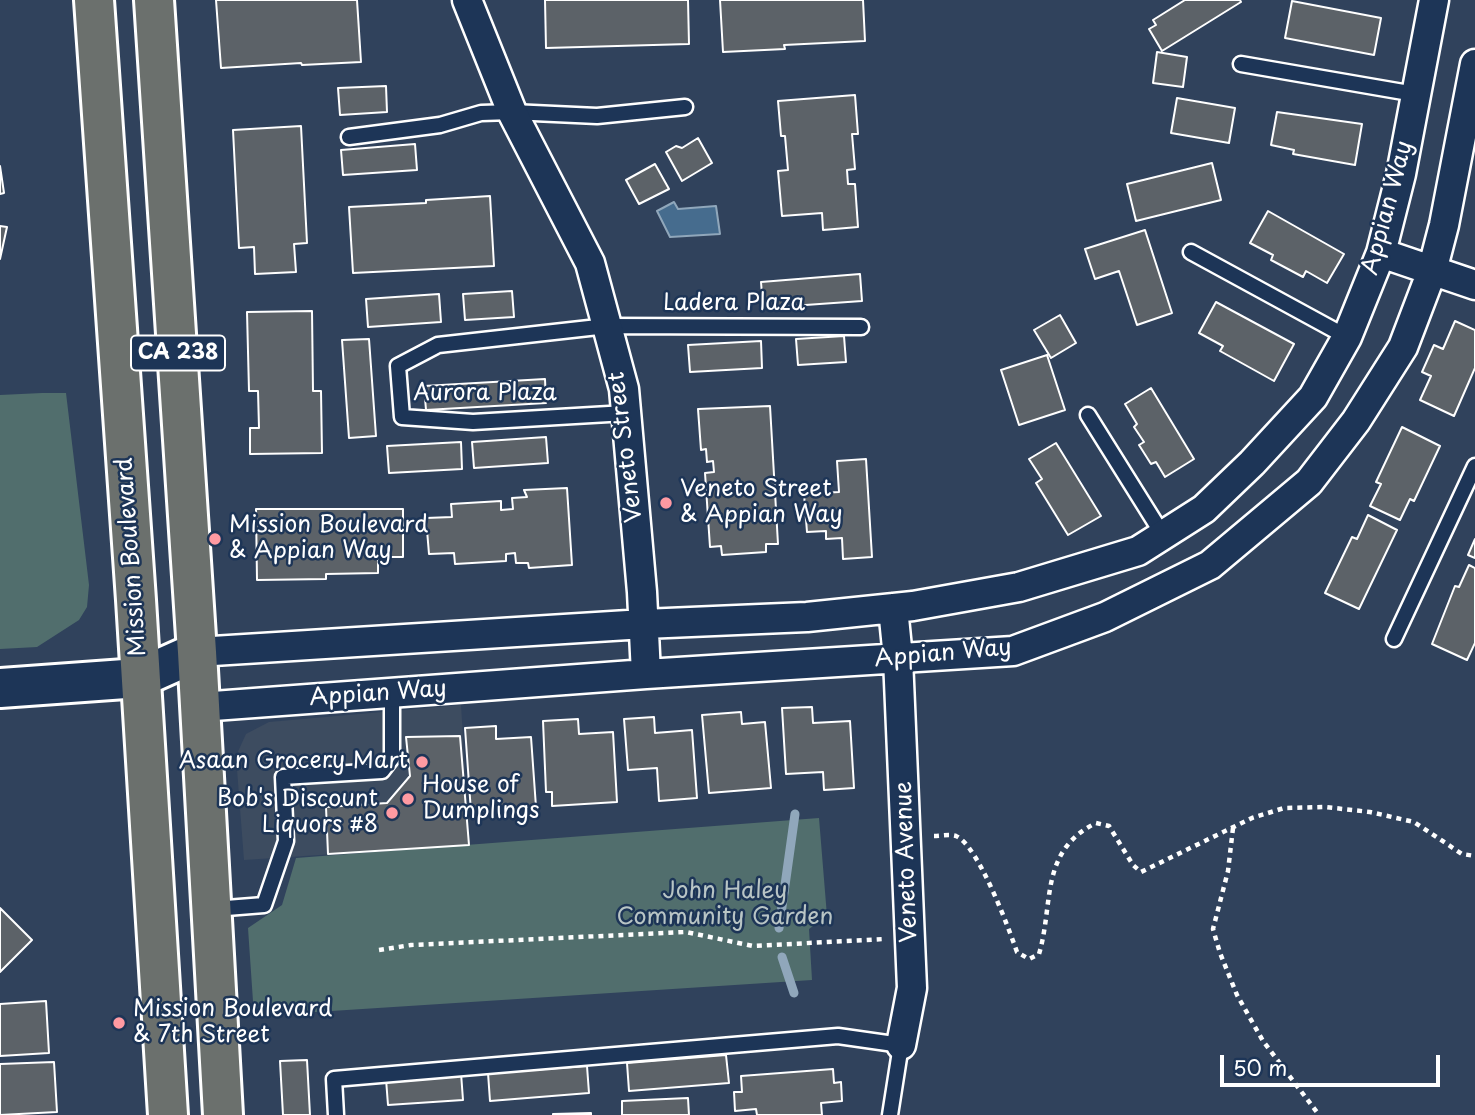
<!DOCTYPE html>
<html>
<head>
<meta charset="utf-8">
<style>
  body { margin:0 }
  #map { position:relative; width:1475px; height:1115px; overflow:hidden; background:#30425c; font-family:"Playpen Sans",sans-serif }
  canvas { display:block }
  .scale { position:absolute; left:1220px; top:1055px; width:220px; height:32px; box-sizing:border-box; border:4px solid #fff; border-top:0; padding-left:9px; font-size:21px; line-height:24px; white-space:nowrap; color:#fff; -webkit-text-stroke:5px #1d3557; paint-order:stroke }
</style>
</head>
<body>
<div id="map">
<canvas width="1475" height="1115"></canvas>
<div class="scale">50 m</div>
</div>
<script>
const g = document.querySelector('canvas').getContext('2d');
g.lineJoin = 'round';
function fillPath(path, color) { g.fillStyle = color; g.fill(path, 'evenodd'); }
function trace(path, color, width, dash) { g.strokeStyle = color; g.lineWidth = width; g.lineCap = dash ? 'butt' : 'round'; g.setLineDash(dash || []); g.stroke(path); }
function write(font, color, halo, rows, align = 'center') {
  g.font = font + ' "Playpen Sans",sans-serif'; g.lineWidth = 5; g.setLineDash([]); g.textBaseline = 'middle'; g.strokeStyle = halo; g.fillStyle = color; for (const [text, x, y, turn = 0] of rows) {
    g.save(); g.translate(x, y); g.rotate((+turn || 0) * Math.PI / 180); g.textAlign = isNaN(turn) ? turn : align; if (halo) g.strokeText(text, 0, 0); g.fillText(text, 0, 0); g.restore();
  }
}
const built = new Path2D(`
  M461,705L470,845L244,860L236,756L246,734L269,722Z`);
const green = new Path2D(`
  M42,393H66L89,585L87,607L79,620L37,647L0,649V395Z
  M819,818L827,916L809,929L812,980L254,1016L248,928L282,905L296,858Z`);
const water = new Path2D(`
  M674,202L678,209L716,206L720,234L670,237L657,211Z`);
const stream = new Path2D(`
  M779,928L795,814
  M782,957L794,993`);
const building = new Path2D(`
  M216,0H357L361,62L302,65L301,63L221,68Z
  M545,0H688L689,44L546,48Z
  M720,0H863L865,41L784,45L785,49L723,52Z
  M1185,0H1240L1241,2L1162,51L1149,29L1156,25L1153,20Z
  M1292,1L1381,18L1374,55L1285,38Z
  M1157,52L1187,57L1183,87L1153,83Z
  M386,86L387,112L340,115L338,88Z
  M855,95L858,134H852L855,169L847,170L848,184H855L858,227L823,230L822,213L782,216L778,171L788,170L785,136H781L778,101Z
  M1177,98L1235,108L1229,143L1171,133Z
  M1277,112L1362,124L1355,165L1293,154L1294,150L1271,145Z
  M301,126L307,243L294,244L296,272L255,274L254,247L239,248L233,130Z
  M698,138L712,163L682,181L666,152L676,146L682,148Z
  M415,144L417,170L343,175L341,150Z
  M1212,163L1221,200L1136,221L1127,184Z
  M655,164L669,189L639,204L626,180Z
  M0,166L4,193L0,194Z
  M490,196L494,266L353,273L349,207L426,203V200Z
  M1268,211L1344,254L1327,283L1306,271L1303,277L1271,260L1273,255L1250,243Z
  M0,226L7,227L0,259Z
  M1145,230L1172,313L1137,325L1119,271L1095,279L1085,249Z
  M860,274L862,301L763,308L761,282Z
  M512,291L514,317L465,320L463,294Z
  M439,294L441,322L368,327L366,299Z
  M1216,302L1294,344L1274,381L1220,351L1223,346L1199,333Z
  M312,311L313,391H321L322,453L250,454V428H259L258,391H249L247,312Z
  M1060,315L1076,343L1051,358L1034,330Z
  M1455,321L1475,330V368L1454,416L1420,400L1431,376L1422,372L1434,345L1443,349Z
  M844,336L846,362L798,365L796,339Z
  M369,339L376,436L349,438L342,340Z
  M761,341L762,368L690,372L688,345Z
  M1047,355L1065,410L1019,425L1001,370Z
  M545,379L546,403L426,410L424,386Z
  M1151,388L1194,459L1165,477L1156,462L1151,464L1139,445L1144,442L1134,427L1137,424L1125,404Z
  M770,406L778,544H766V552L722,555L721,546L710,547L705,473L714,472L713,461L707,462L706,449L701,450L698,409Z
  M1402,427L1440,446L1414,501L1410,499L1400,520L1370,506L1381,484L1376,482Z
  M546,437L548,463L474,468L472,442Z
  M461,442L462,469L389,473L387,446Z
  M1056,443L1101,516L1068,535L1036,483L1042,479L1029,459Z
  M866,459L872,557L843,559L842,538L826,539V531L807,532L804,494L839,492L837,461Z
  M567,488L572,565L529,568L528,563H516L515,553L506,554V561L455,564L454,553L429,554L426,518L452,517L451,504L501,501V510L513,509L512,498L527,497L524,490Z
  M256,509H403V557H378V573L326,574V579L257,580Z
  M1368,515L1397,530L1359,609L1325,593L1352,537L1357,539Z
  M1475,539V558L1468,555Z
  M1469,565L1475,568V643L1467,660L1432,644L1455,586L1459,587Z
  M812,707L813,723L850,721L854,788L824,790L823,772L786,774L782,708Z
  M741,712L742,724L765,722L771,788L709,793L702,715Z
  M654,717L655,733L692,730L697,798L659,801L657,768L628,770L624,719Z
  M578,719L579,734L613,732L617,802L552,806V792H546L543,721Z
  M496,726V739L531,737L536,807L471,812L465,728Z
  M460,736L469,845L328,854L326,807L387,803L410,776L406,737Z
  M0,908L32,940L0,972Z
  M46,1001L49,1053L0,1056V1004Z
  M726,1055L729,1083L629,1091L627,1063Z
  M307,1060L310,1115H283L280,1061Z
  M54,1062L57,1112L0,1115V1064Z
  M587,1066L589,1093L490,1101L488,1073Z
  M833,1069L834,1083L841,1082L842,1101L821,1103L822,1115H757L756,1109L735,1111L734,1092H742L741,1076Z
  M461,1073L463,1100L388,1105L386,1079Z
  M688,1098L689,1115H622V1101Z
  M591,1113V1115H553V1114Z`);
const path = new Path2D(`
  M1233,828L1228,871L1213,929L1220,953L1237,995L1263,1041L1319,1115
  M934,836C940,836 950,834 956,836C978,845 1009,929 1017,952L1029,959L1039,954C1054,904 1039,851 1096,823L1109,826L1133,865L1141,872L1252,818L1284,808L1325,807L1370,812L1414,822L1462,854L1475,856
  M379,950L411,945L686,932L753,946L884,939`);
const lane = new Path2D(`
  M1241,64L1415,94
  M349,137L440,125L481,113L512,112L597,116L685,107
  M1191,252L1347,337
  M626,413L473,422L402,417L398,366L438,345L607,326L861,327
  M1088,415L1163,535
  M1394,639L1475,466
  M214,909L264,905L286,841L283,777L382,771L392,758V693
  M336,1115L334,1079L838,1036L901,1045L890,1115`);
const street = new Path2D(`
  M467,0L512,112L590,263L624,389L642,592L646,674
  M1381,253L1475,285
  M893,608L898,658L912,988L901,1045
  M197,652L644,624L807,617L913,606L1019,587L1138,551L1204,509L1252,463L1313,397L1347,337L1381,253L1401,174L1434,0
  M200,707L646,674L1013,651L1105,617L1210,565L1309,482L1356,421L1403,347L1432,271L1444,225L1475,64`);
const secondary = new Path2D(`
  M0,688L139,678L197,652`);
const primary = new Path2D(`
  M94,0L136,600L168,1115
  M154,0L197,652L223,1115`);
const markers = [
  [666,503,7,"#ff9aa2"],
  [215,539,7,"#ff9aa2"],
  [422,762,7,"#ff9aa2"],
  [408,799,7,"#ff9aa2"],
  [392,813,7,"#ff9aa2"],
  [119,1023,7,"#ff9aa2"]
];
const shields = [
  [178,353,94]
];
const shieldNames = [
  ["CA 238",178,353]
];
const streetNames = [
  ["Appian Way",1388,208,-75],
  ["Ladera Plaza",734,304],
  ["Aurora Plaza",485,394],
  ["Veneto Street",626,447,-97],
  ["Mission Boulevard",132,557,-94],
  ["Appian Way",943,654,-5],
  ["Appian Way",378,694,-4],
  ["Veneto Avenue",907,862,-92]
];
const poiNames = [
  ["Veneto Street",680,490],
  ["& Appian Way",680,516],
  ["Mission Boulevard",229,526],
  ["& Appian Way",229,552],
  ["Asaan Grocery Mart",408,762,"right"],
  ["House of",422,786],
  ["Dumplings",422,812],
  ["Bob's Discount",378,800,"right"],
  ["Liquors #8",378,826,"right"],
  ["Mission Boulevard",133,1010],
  ["& 7th Street",133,1036]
];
const parkNames = [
  ["John Haley",725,892],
  ["Community Garden",725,918]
];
fillPath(built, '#3d4c60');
fillPath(green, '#516e6d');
fillPath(water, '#466c8e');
trace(water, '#90a7bb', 2);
trace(stream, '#90a7bb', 9);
fillPath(building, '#5c6268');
trace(building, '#fff', 2);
trace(lane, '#fff', 19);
trace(street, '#fff', 33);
trace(secondary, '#fff', 44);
trace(primary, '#fff', 44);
trace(path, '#fff', 4.5, [5, 5]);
trace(lane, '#1d3557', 14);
trace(street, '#1d3557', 28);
trace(secondary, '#1d3557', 38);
trace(primary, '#6b706d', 38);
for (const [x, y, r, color] of markers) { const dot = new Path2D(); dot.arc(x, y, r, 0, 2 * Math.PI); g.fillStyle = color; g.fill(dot); trace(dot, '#1d3557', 2.5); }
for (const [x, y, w] of shields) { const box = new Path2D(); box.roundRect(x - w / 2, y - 17.5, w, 35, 5); g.fillStyle = '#1d3557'; g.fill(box); trace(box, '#fff', 2); }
write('bold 21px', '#fff', null, shieldNames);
write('23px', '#fff', '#1d3557', streetNames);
write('23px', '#fff', '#1d3557', poiNames, 'left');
write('23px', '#b9c5c5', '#1d3557', parkNames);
</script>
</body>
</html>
